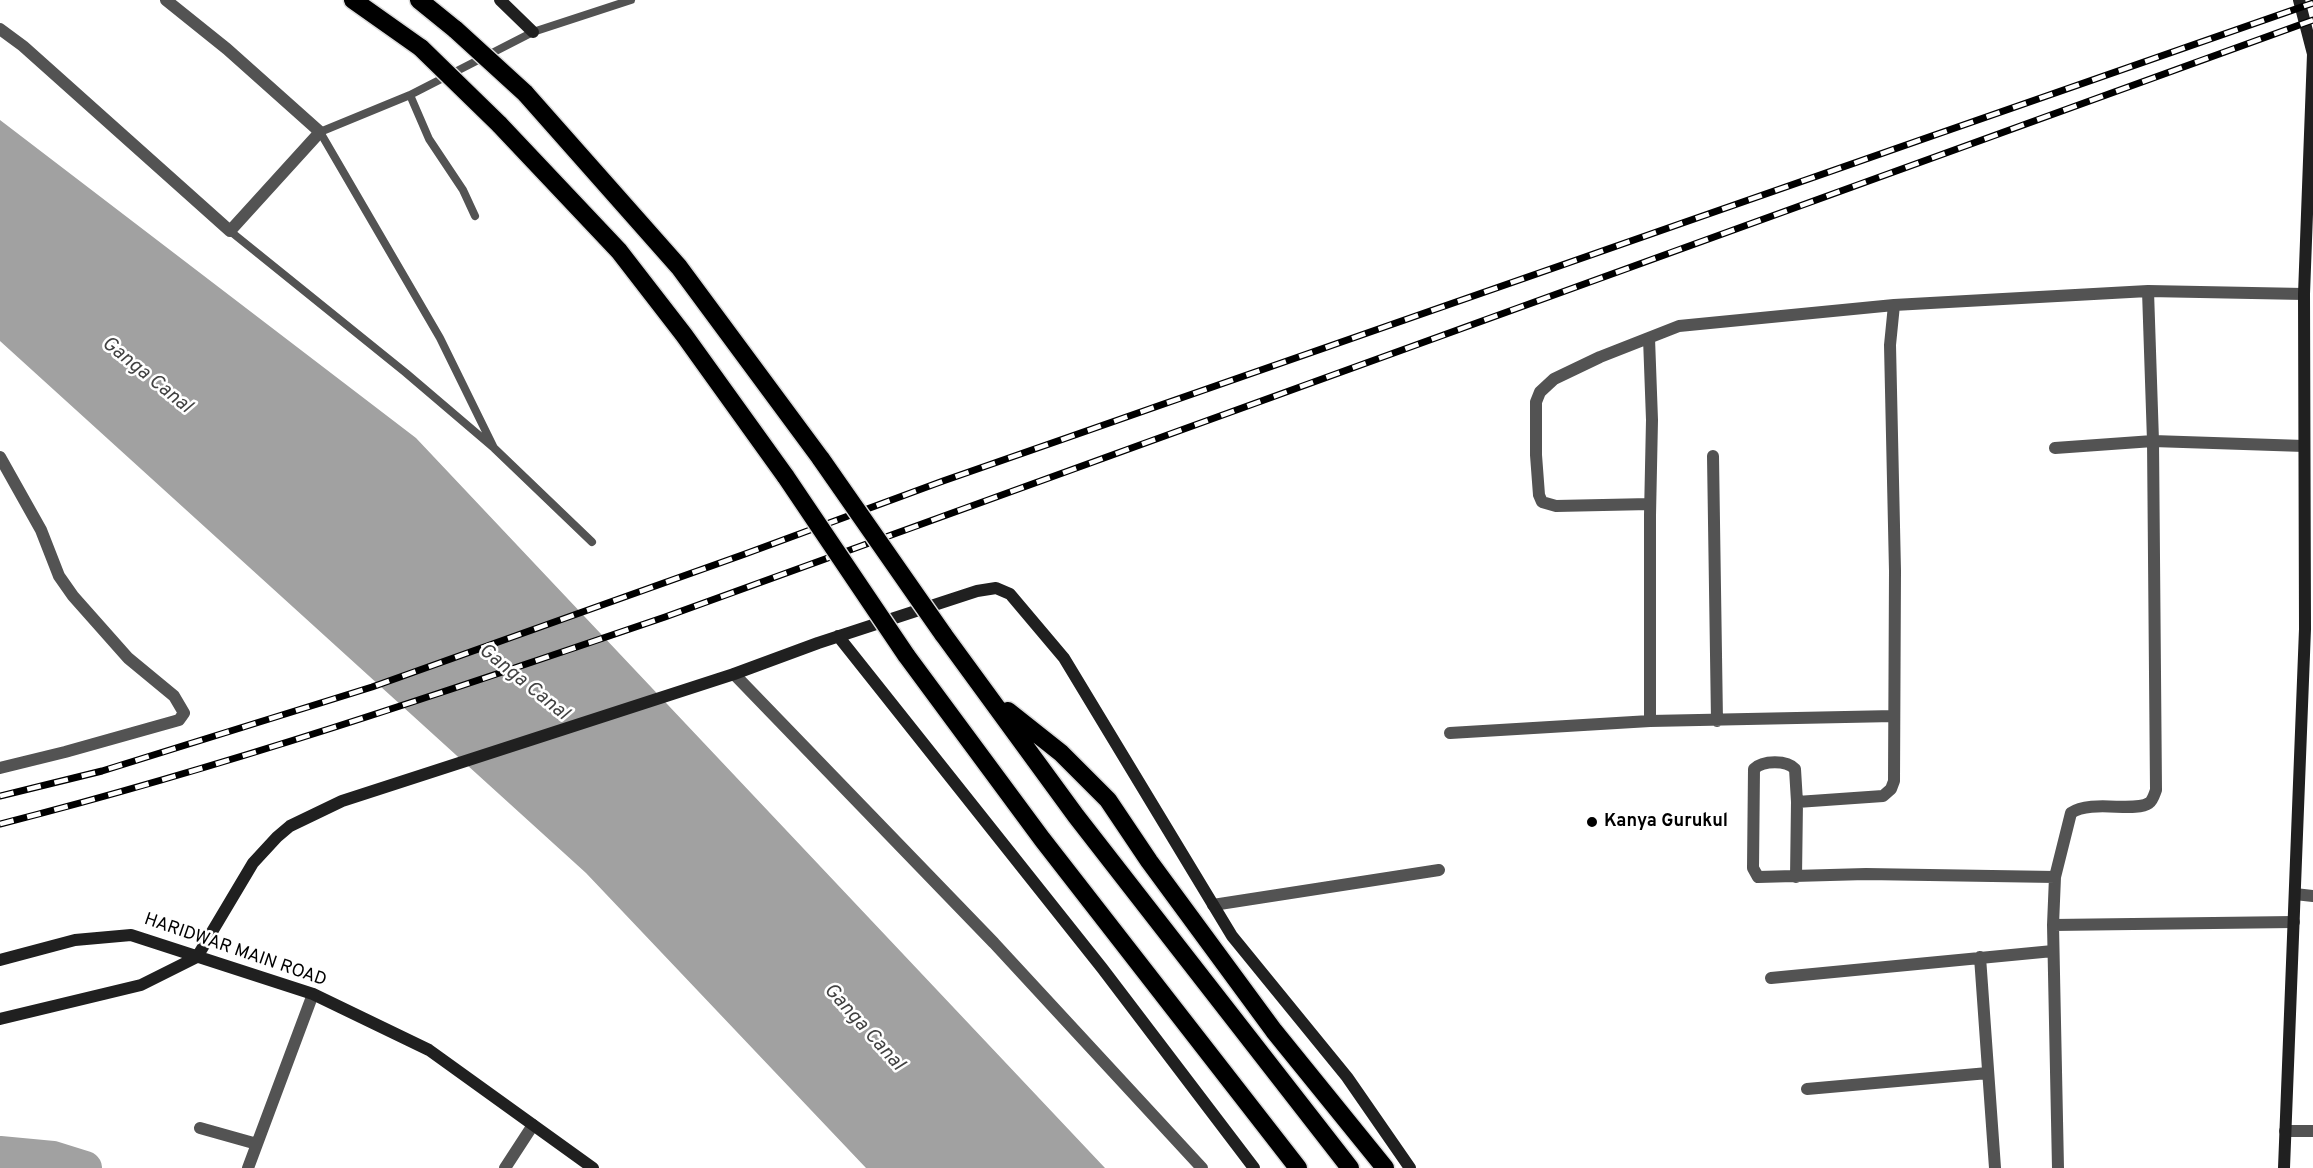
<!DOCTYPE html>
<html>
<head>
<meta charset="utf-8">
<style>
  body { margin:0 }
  canvas { display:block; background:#fff }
</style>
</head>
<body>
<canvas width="2313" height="1168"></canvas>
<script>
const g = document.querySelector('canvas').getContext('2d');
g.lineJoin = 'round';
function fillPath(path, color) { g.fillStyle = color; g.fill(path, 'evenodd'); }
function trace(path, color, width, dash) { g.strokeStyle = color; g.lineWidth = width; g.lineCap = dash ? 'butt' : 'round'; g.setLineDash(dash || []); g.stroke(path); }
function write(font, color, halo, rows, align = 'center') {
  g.font = font + ' Overpass,sans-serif'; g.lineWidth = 5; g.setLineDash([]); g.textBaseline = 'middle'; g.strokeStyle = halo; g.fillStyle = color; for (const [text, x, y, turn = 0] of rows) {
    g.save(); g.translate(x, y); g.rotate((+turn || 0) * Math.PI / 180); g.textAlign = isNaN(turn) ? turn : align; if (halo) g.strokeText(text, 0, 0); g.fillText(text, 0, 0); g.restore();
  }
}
const water = new Path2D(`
  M0,120L416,438L1105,1168H866L586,873L0,341Z`);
const river = new Path2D(`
  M0,1153L53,1158L85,1168`);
const lane = new Path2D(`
  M410,95L429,139L463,190L475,216
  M230,231L406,373L494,448L592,542
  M494,448L440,338L320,132L410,95L533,32L631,0`);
const street = new Path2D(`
  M0,29L23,46L230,231L320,132L227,49L166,0
  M1649,338L1652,420L1650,515V721L1894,716
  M2055,448L2153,441L2304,446
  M1713,456L1717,721
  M0,457L41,530L59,576L73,596L128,658L174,696L184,713L179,720L65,752L0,768
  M1650,504L1556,506L1542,502L1539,495L1536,455V402L1540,392L1554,379L1600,357L1679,326L1894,305L2148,291L2304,294
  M734,674L994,943L1202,1168
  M1450,733L1650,721
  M1797,802L1795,769C1787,760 1763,760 1754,769L1753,868L1758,877L1866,874L2055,877L2053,925L2058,1168
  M1796,877L1797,802L1883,796L1891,789L1894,781L1895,571L1890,345L1894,305
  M2055,877L2071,813C2091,799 2135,813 2149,803C2153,800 2154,795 2156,790L2153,441L2148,291
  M2295,894L2313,896
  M1213,905L1439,870
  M2053,925L2294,922
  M1980,957L1995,1168
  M1771,978L2053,951
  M1807,1089L1988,1073
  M200,1128L257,1144
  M2285,1131H2313
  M248,1168L313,994
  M505,1168L533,1125`);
const secondary = new Path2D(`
  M500,0L533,32
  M838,636L1102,968L1254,1168
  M0,960L75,940L131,935L313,994L429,1050L593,1168
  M0,1019L141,985L197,957L253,863L277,837L290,826L342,801L734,674L818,643L977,591L996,588L1010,594L1064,658L1232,936L1347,1077L1410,1168
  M2284,1168L2305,629L2304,294L2313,54L2299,0`);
const highway = new Path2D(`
  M353,0L421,48
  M419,0L456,30
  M525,93L679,267L821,459
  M499,124L619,251L684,335L786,477
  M943,634L1076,816L1350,1168
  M906,655L1042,839L1298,1168
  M1008,711L1061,753L1108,800L1149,861L1274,1031L1385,1168`);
const rail = new Path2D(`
  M0,796L102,771L372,687L745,554L943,481L2313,3
  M0,824C225,767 445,692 665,617L2313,20`);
const highwayBridge = new Path2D(`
  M456,30L525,93
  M421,48L499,124
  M821,459L943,634
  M786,477L906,655`);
const markers = [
  [1592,822,6,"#000"]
];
const poiNames = [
  ["Kanya Gurukul",1604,822]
];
const streetNames = [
  ["HARIDWAR MAIN ROAD",235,951,19]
];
const waterNames = [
  ["Ganga Canal",146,376,39],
  ["Ganga Canal",523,683,39],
  ["Ganga Canal",863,1028,48]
];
fillPath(water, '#a1a1a1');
trace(river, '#a1a1a1', 34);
trace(highway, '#dbdbdb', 21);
trace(lane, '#535353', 8);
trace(street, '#535353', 12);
trace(secondary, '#202020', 12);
trace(highway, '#000', 18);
trace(rail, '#000', 7);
trace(rail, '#fff', 4.5, [14]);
trace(highwayBridge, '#dbdbdb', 21, []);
trace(highwayBridge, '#000', 18);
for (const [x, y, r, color] of markers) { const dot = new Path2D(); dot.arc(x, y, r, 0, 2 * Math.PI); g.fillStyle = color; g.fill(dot); trace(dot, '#fff', 2); }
write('bold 18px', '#000', '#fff', poiNames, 'left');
write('18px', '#000', '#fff', streetNames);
write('italic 20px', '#424242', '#fff', waterNames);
</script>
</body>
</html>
